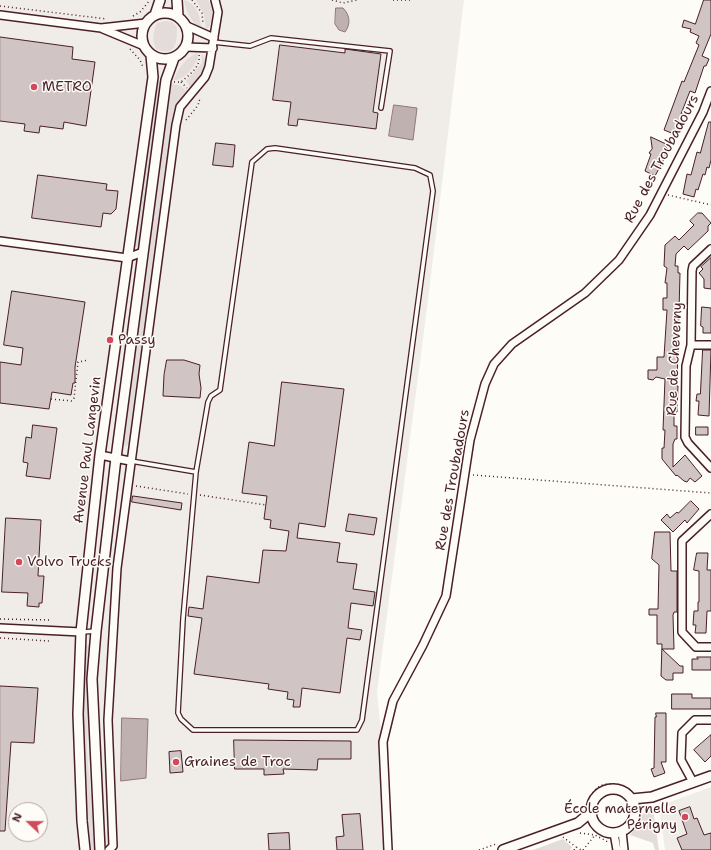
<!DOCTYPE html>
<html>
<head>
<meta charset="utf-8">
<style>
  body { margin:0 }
  #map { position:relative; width:711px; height:850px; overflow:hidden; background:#fdfcf7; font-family:"Shantell Sans",sans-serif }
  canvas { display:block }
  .north { position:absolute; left:8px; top:802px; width:40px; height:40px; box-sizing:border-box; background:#fdfcf7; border:1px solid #b5a4a5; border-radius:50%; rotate:292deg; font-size:11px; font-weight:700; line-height:16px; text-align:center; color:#4a1f2b }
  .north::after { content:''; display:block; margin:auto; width:14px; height:18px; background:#d1495b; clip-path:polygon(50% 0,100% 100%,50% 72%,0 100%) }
</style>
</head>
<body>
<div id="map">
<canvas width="711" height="850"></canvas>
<div class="north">N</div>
</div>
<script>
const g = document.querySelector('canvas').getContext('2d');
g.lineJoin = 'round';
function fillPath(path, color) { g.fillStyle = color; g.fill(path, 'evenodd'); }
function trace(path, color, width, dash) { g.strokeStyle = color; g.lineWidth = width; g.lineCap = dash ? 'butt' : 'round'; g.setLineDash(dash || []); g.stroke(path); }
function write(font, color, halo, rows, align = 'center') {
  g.font = font + ' "Shantell Sans",sans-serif'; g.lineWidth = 3; g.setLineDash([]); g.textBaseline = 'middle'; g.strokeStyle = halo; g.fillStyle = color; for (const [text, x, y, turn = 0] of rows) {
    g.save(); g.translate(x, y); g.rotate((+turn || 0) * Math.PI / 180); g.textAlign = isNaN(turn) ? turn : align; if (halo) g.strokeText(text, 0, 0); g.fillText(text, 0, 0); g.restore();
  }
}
const built = new Path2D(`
  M0,0H464L428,300L377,692L393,850H0ZM16,810H40V834H16Z
  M711,787V850H665L659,806Z`);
const green = new Path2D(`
  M184,0C197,4 200,15 201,28C191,23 186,11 184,0Z
  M196,0H208C213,9 214,17 209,27L206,29L204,14Z
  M166,21L172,22L177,27C177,43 176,57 156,49C152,40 153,33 157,23Z
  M197,53L198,58C194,67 184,81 173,80C179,69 185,58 197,53Z
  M202,53L206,63L202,73L190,87L186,81L202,63Z
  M158,81H161L143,215L141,246L133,247Z
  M171,84L181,86L187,92L177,103L175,109L129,444L126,446L123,445L122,441Z
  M86,645H89L87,753L96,850H88C78,785 81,715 84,650Z
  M650,808L653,810L659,850H655L653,843L630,835L637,826L642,815Z
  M563,839L572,847L570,850H533Z`);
const water = new Path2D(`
  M336,8H343C350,15 351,24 345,32L339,30L335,24Z
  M394,105L417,108L413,140L389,136Z
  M122,718L148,719L146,778L121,781Z`);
const building = new Path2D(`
  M704,0H711V34L702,56L709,59L706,66H704L695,93L690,91L681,114H683L674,134L664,130L682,81L684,82L699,45L696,43L699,36L690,32L691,29L682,27L684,20L695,24Z
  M0,37L73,47L72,59L95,62L86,126L64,122L63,129L40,126L39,133L24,131L25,124L0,121Z
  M280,45L345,53V49L381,54L373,112L378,113L376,129L298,119L297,126L288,125L291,102L273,100Z
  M709,122H711V160L709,168L707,167L705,175L703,174L698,190L696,189L694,197L683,194L687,174L691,175L697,152L700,153Z
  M651,137L666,144L665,146L669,150L655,176L645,171L651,154L649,153L652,149Z
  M216,143L235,145L233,167L213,165Z
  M38,175L107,184L106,190L118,191L116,209L111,214L103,213L101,227L32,218Z
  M698,213H702L711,223L708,226V231L688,250L684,246L676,254L675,266H678V273H680L677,386H678L677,412H674V426H677V439H675L673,444V467L685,455L702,476L695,482L690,478L687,482L684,481L677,475L676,476L662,459V448H664L665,430H663L665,379L656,377L653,380L648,379V370H657V357H664L667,310H663V298H667V283H665L667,268L664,266L665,245L675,236L679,240L694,225L690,221Z
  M711,258V289L704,288V279L699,273L703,269L701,267Z
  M12,291L85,302L75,367V383H73L71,395L52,392L49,409L0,403V362L21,365L23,348L4,345Z
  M702,307L711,308V333H703V327L701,326Z
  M703,350H711L709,416L698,415L699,401H696L697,394H700Z
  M167,360H184L200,365L199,374L201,388L200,398L163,396L164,375Z
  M282,382L344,389L325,527L299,523L297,538L340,543L337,562L357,564L353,589L375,592L373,606L351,603L348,628L362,630L360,640L347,638L340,693L302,688L300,707H293L294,700L287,699L288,692L268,689L269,684L194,674L202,618L188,616L189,607L203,609L207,576L259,583L263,550L286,551L289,531L270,528L271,520L264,519L267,496L242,493L249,442L274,446Z
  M33,425L57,428L50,479L26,476L28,463L23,462L26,437L31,438Z
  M696,427H708V435H696Z
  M133,496L182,503L181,510L132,502Z
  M691,501L699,509L687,523L685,520L673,532L661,520L667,514L670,518L677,512L678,513Z
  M349,514L377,518L374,535L346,531Z
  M6,518L41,520L38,576H44L42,603H39V607L27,606L28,593L2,592Z
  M655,532H670L671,571H677V612H674L673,615L674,649H662L680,666H683V673H673V680H666L661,676L662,644H657V615H649V609H658L659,565L652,559Z
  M697,553H708L707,570H711V611H707L706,633H695L696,625H693L694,611H698V602H699V571L694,570Z
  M697,657H711V670H692V659H698Z
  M0,686L38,688L34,743L11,742L5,831H0Z
  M672,694H692V698H711V709H672Z
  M656,713H666V762H661L665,773L654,777L651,769L654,768L655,717H656Z
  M711,735V756L705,762L694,750Z
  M234,740L351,741V759H318L317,770L283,769L284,774L264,775V769H235Z
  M181,751L183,772L170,773L169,752Z
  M690,807L694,819L697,818L704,835L711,833V850H682L677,838L687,834L679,811Z
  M360,814L363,850H337L336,837L344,836L342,815Z
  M289,833L290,850H269L268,834Z`);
const path = new Path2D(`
  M192,0L202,13L203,24
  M332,0L343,3L357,0
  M393,0H412
  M0,6L107,19
  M133,16L140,12L150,0
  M130,49L140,60L143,67
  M174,82H181C189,75 201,67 199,55
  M181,82L187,88
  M186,120L196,108L200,101L198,99
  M668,195L711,205
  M51,399L72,401L74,398L78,362L88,360
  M473,475L711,493
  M136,486L188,494
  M200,495L266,505
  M0,619L51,620
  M0,638L50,641
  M588,804C594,781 612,779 631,791
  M580,833L595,835
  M563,837L576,847
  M479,850L496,844
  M574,850L576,847L581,850
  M583,850L595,835L608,842`);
const lane = new Path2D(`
  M213,42L250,46L271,38L390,51L381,108
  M131,461L196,472L183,619L178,713L181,719L193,730H357L362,720L433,191L430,175L415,168L275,148L267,149L252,162L220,390L211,396L208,402L196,472
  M83,632L96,631`);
const street = new Path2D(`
  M0,15L101,28L146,23
  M187,26L214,38
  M103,29L144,46
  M186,47L213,48
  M0,241L127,258L143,252
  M711,249L693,266L692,271L691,345L686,366L685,437L688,443L711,468
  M691,345H711
  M100,455L130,461
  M711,514L682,541V632L696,647H711
  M0,628L81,632
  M693,782L681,760L682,733L695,720H711
  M622,831L624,850
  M614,833L617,850
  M109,850L113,846L108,720L117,568L176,125L180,107L205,77L209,67L218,12L215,0
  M388,850L383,742L393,701L423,645L446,596L470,440L485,384L494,364L512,344L585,293L619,260L650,215L703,112L711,91`);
const secondary = new Path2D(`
  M177,0L178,16
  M142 36a23 23 0 1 1 46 0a23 23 0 1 1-46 0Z
  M155,15L160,0
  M591 811a22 22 0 1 1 44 0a22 22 0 1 1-44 0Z
  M632,799L652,797L711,776
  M85,850L82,821L78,714L81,632L100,455L153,77L151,55
  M100,850L92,679L96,631L116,458L166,80L174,58
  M503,850L578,823L591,812`);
const markers = [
  [34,87,4,"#d1495b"],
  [110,340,4,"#d1495b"],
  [19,562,4,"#d1495b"],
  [176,762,4,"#d1495b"],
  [685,817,4,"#d1495b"]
];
const poiNames = [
  ["METRO",42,87],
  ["Passy",118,340],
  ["Volvo Trucks",27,562],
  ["Graines de Troc",184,762],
  ["École maternelle",677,809,"right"],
  ["Périgny",677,825,"right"]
];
const streetNames = [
  ["Rue des Troubadours",662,159,-62],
  ["Rue de Cheverny",675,359,-87],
  ["Avenue Paul Langevin",88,450,-83],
  ["Rue des Troubadours",453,480,-80]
];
fillPath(built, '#f0ece8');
fillPath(green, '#e3dcda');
fillPath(water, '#c0b1b1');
trace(water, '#91777b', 1);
fillPath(building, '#d0c5c4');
trace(building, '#4a1f2b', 1);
trace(lane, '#4a1f2b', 6);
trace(street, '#4a1f2b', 10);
trace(secondary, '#4a1f2b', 12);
trace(path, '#4a1f2b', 1.5, [1, 3]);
trace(lane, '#fdfcf7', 3.5);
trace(street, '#fdfcf7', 7);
trace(secondary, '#fdfcf7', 9);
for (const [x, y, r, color] of markers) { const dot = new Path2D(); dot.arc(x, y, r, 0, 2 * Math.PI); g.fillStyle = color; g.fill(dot); trace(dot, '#fdfcf7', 1.5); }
write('14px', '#4a1f2b', '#fdfcf7', poiNames, 'left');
write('14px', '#4a1f2b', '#fdfcf7', streetNames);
</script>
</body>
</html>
